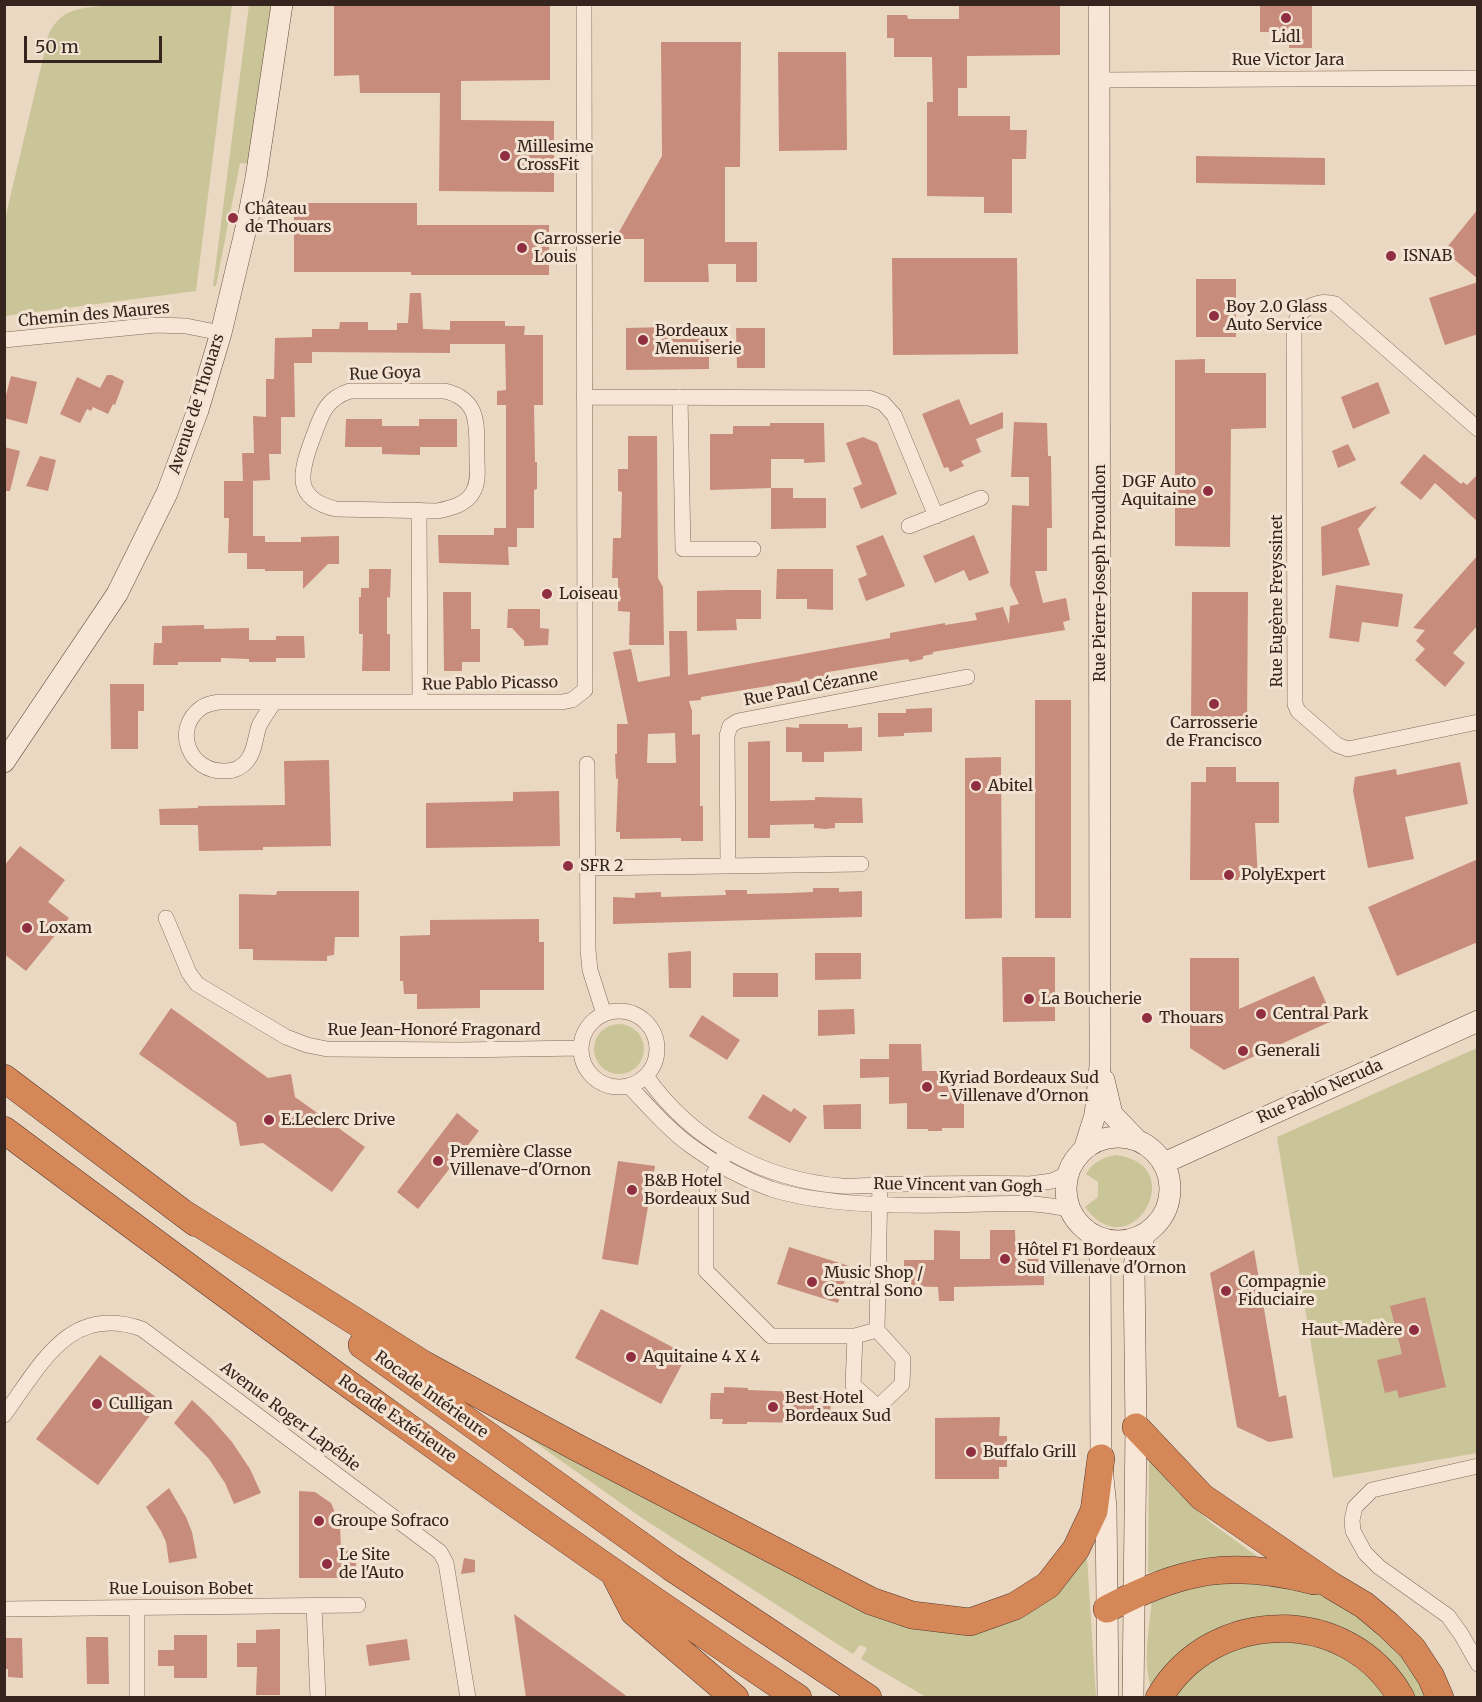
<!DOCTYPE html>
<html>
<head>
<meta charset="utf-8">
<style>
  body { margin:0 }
  #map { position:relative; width:1482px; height:1702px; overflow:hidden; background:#ebd8c3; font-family:Merriweather,serif }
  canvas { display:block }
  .frame { position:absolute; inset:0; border:6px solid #35251e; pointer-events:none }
  .scale { position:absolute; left:24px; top:36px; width:138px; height:27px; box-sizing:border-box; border:3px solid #35251e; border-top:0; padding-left:8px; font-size:18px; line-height:21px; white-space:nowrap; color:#35251e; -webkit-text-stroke:4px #f3e3d2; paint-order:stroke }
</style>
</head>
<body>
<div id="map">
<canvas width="1482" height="1702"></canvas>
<div class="frame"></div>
<div class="scale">50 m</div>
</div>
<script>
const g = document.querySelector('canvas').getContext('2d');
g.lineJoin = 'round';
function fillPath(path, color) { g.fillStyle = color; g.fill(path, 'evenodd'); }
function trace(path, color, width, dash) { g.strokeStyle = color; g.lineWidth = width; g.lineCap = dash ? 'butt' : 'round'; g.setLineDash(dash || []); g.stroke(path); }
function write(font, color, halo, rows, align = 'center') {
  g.font = font + ' Merriweather,serif'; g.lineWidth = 6; g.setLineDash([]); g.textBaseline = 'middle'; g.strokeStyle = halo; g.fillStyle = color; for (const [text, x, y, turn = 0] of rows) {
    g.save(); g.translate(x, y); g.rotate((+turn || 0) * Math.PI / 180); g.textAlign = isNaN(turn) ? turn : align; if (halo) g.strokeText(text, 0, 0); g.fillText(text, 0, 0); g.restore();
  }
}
const green = new Path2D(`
  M109,5H232L196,291L5,316V219L49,33C64,6 81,9 109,5Z
  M249,5H274L250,164L240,163L216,286H213Z
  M594 1049a25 25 0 1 1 50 0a25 25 0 1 1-50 0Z
  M1477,1048V1453L1333,1478L1277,1137Z
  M1115,1155C1193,1163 1131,1271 1085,1207L1098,1197V1182L1086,1174C1093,1162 1102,1158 1115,1155Z
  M509,1424L955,1629L1081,1556L1087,1558L1096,1697H926L861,1659L867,1648L860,1645L853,1654L642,1518Z
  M1149,1456L1171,1485L1210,1522L1258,1557C1221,1554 1184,1563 1148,1573Z
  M1235,1578L1325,1594L1348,1608L1396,1648L1428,1697H1410L1289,1620L1152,1690C1141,1662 1151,1623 1152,1594Z
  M1263,1639C1275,1640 1289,1639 1300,1642C1333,1649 1368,1667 1384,1698H1169L1193,1669L1226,1649Z`);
const building = new Path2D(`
  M334,4H550V80L461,81V120L554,121V192L439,191L440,93H360L359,75L334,76Z
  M959,4H1060V55L967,56V88H958V116H1010V130H1027L1026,159H1012V213H984V197L927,196V102H933L932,57H894V38H887V15H907L908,19H959Z
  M1260,4H1312V48H1289V32H1260Z
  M661,42H741L740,167H725V242H757V282H736V264H708L709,282H644V239H615L662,156Z
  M778,52H846L847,150L779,151Z
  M1196,156L1325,158V185L1196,183Z
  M294,203H417V225H549V275H411V272H294Z
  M1478,209V279L1444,251Z
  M892,258H1017L1018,354L893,355Z
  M1196,279H1236V337H1196Z
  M1478,282V334L1445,345L1429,298Z
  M410,293H421L423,329L450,330V321H505V326H525L524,335H543V405H534L535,462H537V489L534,490V528H517V547H508L509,565L439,563L438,535H494V528H506V405H497V391L506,390L505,344H450V353L312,352V363H294L295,417H281V454H269L270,480L249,481H253V536H265V542H301V537L339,536V564H328L303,589V571H265V569H247V553H228L229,518H224V481H243L242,453H254L253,416L266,417V379H274L275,338L312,337V329H339L340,322H368V330H397V323H408Z
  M709,326V369L626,370V328Z
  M736,328H765V368H737Z
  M1205,359V373H1266V428L1231,429L1230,547L1175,546V360Z
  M107,375H112L124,381L115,405L113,404L108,414L93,407L91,411L87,409L80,423L60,414L77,377L100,388Z
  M11,376L37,382L27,424L4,418V403Z
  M1378,382L1390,413L1353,429L1341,397Z
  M959,399L970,425L1003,412V428L976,439L981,452L961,461L964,466L950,472L948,467L944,468L922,414Z
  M346,419H382V426H419V419H457V447H420V455L382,454V447H345Z
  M1014,422L1047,423L1048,456H1051L1052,528H1047V571H1035L1043,603L1066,598L1070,620L1063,622L1065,630L933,652V654L923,656V659L910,662L908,659L828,672L829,676L701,697V700L689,701L692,711V735L700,734V806H703V841H681V838L620,839V832H616L618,778L616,779L615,754H617V724H628L613,652L631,649L638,682L670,676L669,631H687L688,675L890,638V633L945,623V625L977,620L975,613L1003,607L1009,624L1010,606L1019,604L1010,585L1012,505L1029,506V477H1011ZM675,733L676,763H647L648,734Z
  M770,423H824L825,462L804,463V459H771V488H793V498H826V528L771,529V488L710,490V434H733V426H770Z
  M628,436H657L658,578L663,587L664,645H629L630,612L618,611V578H612L613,538H621L622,492L618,491V469H628Z
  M863,437L877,443L897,494L861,509L853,488L862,484L846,443Z
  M1348,444L1356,460L1338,468L1332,451Z
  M4,447L20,451L10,491H4Z
  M1424,454L1461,484L1463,482L1467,485L1478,474V522L1435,483L1421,500L1400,483Z
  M40,456L56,460L48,491L26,486Z
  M1377,506L1358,529L1370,565L1322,576L1321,527Z
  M883,535L905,586L866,601L858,579L867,575L856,546Z
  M974,535L989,573L969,581L964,570L935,583L923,556Z
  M1478,555V625L1453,653L1465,663L1445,687L1415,660L1425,649L1416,641L1425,630L1413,628Z
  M369,569H391L390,598L387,597V634H390V671H362L363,634H359V597H361V588H369Z
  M777,569H833V610L807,609V599H776Z
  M1336,585L1403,594L1398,627L1362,622L1359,642L1329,638Z
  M727,590H761V619H736L737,630L697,631V591Z
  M443,592H471V629H480V662H462V671H444Z
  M1192,592H1248L1247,728H1191Z
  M508,609H540V628L549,629L548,645L524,646V641L512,628H507Z
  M204,625V629L249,628V640H276V636H304L305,658H276V662H249V659L221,658V662H178V665H153L154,643H162V626Z
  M110,684H144V711H138V749H111Z
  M1035,700H1071V918H1035Z
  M932,708V732L904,733V736L878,737V713H906V709Z
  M799,724H848V728L862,727V751L824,752V762H802V752H786V727L799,728Z
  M770,741V801L815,800V797L862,798L863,823H835V828L825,829L814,828V824L770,825V838H748V742Z
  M1001,757L1002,918L965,919V758Z
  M329,760L331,846L263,847V850L199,851L198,825H160L159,809L198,808V806L285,805L284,761Z
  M1460,762L1468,804L1405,817L1414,859L1368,868L1353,791L1355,777L1396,769L1397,775Z
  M1206,767H1236V782H1279V823H1255L1258,880H1190L1191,782H1206Z
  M559,791L560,846L426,848V803L513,801V792Z
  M20,846L65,880L48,902L69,918L26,971L4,954V866Z
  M1478,859V942L1397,976L1368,907Z
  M813,888H839V892L862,891V917L613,924V897L635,898V893L661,892V897L726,895L725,890H747V894L790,893L813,892Z
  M277,891H359V937H335L334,955L327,956V961L253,960V949H239V894L276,895Z
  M539,919V942H544V990H480V1008L417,1009V994H404L403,981H400V936L430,935V920Z
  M691,951V988H669L668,953Z
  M815,953H861V979L815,980Z
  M1002,957H1055V1021L1003,1022Z
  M1190,958H1239V1009L1314,976L1334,1020L1224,1070L1190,1048Z
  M733,973H778V997H733Z
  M171,1008L268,1078L291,1074L295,1097L365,1147L332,1192L263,1143L240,1146L236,1123L139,1054Z
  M854,1009L855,1034L818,1036V1010Z
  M702,1015L740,1040L727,1060L689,1036Z
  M889,1044H921L922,1071H964V1128H942V1131H928V1129H907V1103L889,1104V1077L860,1078V1059H889Z
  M763,1094L791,1112L794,1108L807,1117L790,1143L748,1118Z
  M861,1104V1129H824L823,1105Z
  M457,1113L479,1131L418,1209L397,1192Z
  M618,1161L655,1166L638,1265L602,1259Z
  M934,1230L960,1231V1259H990V1230H1015L1016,1259H1044V1285L954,1287V1301H939L938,1287L904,1286V1260H934Z
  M789,1247L849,1266L838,1303L777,1284Z
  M1254,1250L1279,1397L1286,1395L1293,1438L1269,1442L1237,1427L1210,1273Z
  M1425,1297L1446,1387L1399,1398L1397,1390L1385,1393L1377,1360L1402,1354L1390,1306Z
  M601,1309L687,1355L661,1404L575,1358Z
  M100,1355L161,1401L98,1485L36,1439Z
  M724,1387L748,1388V1390L823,1393L824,1397L831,1398L830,1419H823V1423L747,1422V1424H722L723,1419H710V1405L711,1393H724Z
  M192,1400L211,1418L232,1442L250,1469L261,1493L234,1504L225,1483L209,1459L174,1423Z
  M1000,1417L999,1436H1007V1467H999V1479H935V1418Z
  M169,1488L186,1517L192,1532L197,1558L169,1563L166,1542L161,1531L146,1507Z
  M299,1491L315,1492L331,1503L340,1524L341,1550L356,1551V1578H299Z
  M464,1558L475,1560V1572L461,1574Z
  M514,1614L590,1669L629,1698H526Z
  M280,1629V1695H256L257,1667H237V1643H256V1630Z
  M174,1635H207V1678H174V1666H158V1650H174Z
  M86,1637H108L109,1684H87Z
  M4,1638H22L23,1678L8,1677V1669H4Z
  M407,1639L410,1660L369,1666L366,1645Z`);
const street = new Path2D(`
  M1099,80L1478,78
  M4,340L156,325L186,326L221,333
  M350,391H445C482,400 476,428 477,459C477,470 479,482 473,492C466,505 451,508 437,511L336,509C293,499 300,473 312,440C321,417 324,399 350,391Z
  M584,397L869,398L883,403L894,415L936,516
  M680,397L683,549H753
  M1478,429L1335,304C1318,299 1299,308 1294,326L1295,704L1298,711L1337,745L1348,749L1478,722
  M419,510L420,702
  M909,526L981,498
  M274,702C269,710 263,718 259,726C255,738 255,751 247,761C242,767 234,771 226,771C189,773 172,729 201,708C206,704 213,703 219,702H562L572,700L585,690L584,4
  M587,764L588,950L590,970L604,1014
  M728,866L727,736L730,726L738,721L967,677
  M588,868L861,864
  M166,918L189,973L197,984L286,1037L307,1045L327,1049L459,1050L581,1048
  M581 1049a38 38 0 1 1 76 0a38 38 0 1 1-76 0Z
  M646,1076C692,1141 763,1180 842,1186C863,1187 885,1184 906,1184C947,1184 989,1183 1030,1184L1052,1181L1069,1173
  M629,1086C649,1107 668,1129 691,1146C716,1164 743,1179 771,1189C821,1205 892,1206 943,1205C985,1205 1030,1199 1070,1210
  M727,1151L709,1182L706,1199V1271L771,1336H855L877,1330L880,1184
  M855,1336L853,1385L878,1407L902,1384L903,1359L877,1330
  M4,1415C41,1365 69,1303 142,1329L440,1552L446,1563L468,1698
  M1478,1466L1372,1490L1355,1507L1352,1520L1353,1531L1365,1553L1379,1567L1448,1616L1461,1634L1478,1664
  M314,1606L318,1698
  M4,1609L358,1605
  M137,1698V1608`);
const secondary = new Path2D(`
  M4,762L117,594L167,493L198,410L221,333L247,224L256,178L282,4
  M1104,1080L1112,1114L1137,1140
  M1066 1189a52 52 0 1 1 104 0a52 52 0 1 1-104 0Z
  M1084,1150L1095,1115L1100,1066L1099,4
  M1164,1163L1478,1021
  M1092,1234L1100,1254L1101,1458L1106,1507L1108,1698
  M1133,1698L1136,1427L1134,1268L1136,1252L1146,1233`);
const highway = new Path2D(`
  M4,1078L196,1223
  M4,1130C265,1325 527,1517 798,1698
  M183,1213L423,1364L574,1446L871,1601L912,1615L970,1622L1015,1606L1048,1585L1076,1549L1094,1511L1101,1458
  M362,1345L671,1567L868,1698
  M1136,1427L1202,1497L1332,1586L1364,1605L1388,1625L1412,1648L1431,1677L1440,1698
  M616,1577L634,1612L735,1698
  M1107,1609C1181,1569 1232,1559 1314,1581
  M1159,1698C1212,1606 1349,1605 1401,1698`);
const markers = [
  [1286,18,6,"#902f42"],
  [505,156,6,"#902f42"],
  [233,218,6,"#902f42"],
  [522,248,6,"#902f42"],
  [1391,256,6,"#902f42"],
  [1214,316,6,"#902f42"],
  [643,340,6,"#902f42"],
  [1208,491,6,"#902f42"],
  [547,594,6,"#902f42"],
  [1214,704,6,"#902f42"],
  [976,786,6,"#902f42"],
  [568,866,6,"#902f42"],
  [1229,875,6,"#902f42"],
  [27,928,6,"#902f42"],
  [1029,999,6,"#902f42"],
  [1261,1014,6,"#902f42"],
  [1147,1018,6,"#902f42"],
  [1243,1051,6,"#902f42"],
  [927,1087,6,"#902f42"],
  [269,1120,6,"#902f42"],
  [438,1161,6,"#902f42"],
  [632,1190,6,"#902f42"],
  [1005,1259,6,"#902f42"],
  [812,1282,6,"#902f42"],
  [1226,1291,6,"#902f42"],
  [1414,1330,6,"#902f42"],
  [631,1357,6,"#902f42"],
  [97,1404,6,"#902f42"],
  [773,1407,6,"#902f42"],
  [971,1452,6,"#902f42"],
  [319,1521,6,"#902f42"],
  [327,1564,6,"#902f42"]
];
const poiNames = [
  ["Lidl",1286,37,"center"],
  ["Millesime",517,147],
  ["CrossFit",517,165],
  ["Château",245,209],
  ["de Thouars",245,227],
  ["Carrosserie",534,239],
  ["Louis",534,257],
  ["ISNAB",1403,256],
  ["Boy 2.0 Glass",1226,307],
  ["Auto Service",1226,325],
  ["Bordeaux",655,331],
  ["Menuiserie",655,349],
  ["DGF Auto",1196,482,"right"],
  ["Aquitaine",1196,500,"right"],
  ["Loiseau",559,594],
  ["Carrosserie",1214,723,"center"],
  ["de Francisco",1214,741,"center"],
  ["Abitel",988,786],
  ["SFR 2",580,866],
  ["PolyExpert",1241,875],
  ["Loxam",39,928],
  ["La Boucherie",1041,999],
  ["Central Park",1273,1014],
  ["Thouars",1159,1018],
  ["Generali",1255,1051],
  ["Kyriad Bordeaux Sud",939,1078],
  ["- Villenave d'Ornon",939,1096],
  ["E.Leclerc Drive",281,1120],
  ["Première Classe",450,1152],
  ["Villenave-d'Ornon",450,1170],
  ["B&B Hotel",644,1181],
  ["Bordeaux Sud",644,1199],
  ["Hôtel F1 Bordeaux",1017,1250],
  ["Sud Villenave d'Ornon",1017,1268],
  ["Music Shop /",824,1273],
  ["Central Sono",824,1291],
  ["Compagnie",1238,1282],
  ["Fiduciaire",1238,1300],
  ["Haut-Madère",1402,1330,"right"],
  ["Aquitaine 4 X 4",643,1357],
  ["Best Hotel",785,1398],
  ["Bordeaux Sud",785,1416],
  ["Culligan",109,1404],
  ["Buffalo Grill",983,1452],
  ["Groupe Sofraco",331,1521],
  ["Le Site",339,1555],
  ["de l'Auto",339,1573]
];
const streetNames = [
  ["Rue Victor Jara",1288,60],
  ["Chemin des Maures",94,315,-5],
  ["Rue Goya",385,374,-2],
  ["Avenue de Thouars",197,404,-72],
  ["Rue Pierre-Joseph Proudhon",1100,573,-90],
  ["Rue Eugène Freyssinet",1277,601,-90],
  ["Rue Pablo Picasso",490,684,-1],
  ["Rue Paul Cézanne",811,688,-11],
  ["Rue Jean-Honoré Fragonard",434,1030],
  ["Rue Pablo Neruda",1320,1092,-24],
  ["Rue Vincent van Gogh",958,1186,1],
  ["Rocade Intérieure",431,1395,36],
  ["Avenue Roger Lapébie",290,1417,37],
  ["Rocade Extérieure",397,1419,35],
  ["Rue Louison Bobet",181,1589]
];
fillPath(green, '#c9c598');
fillPath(building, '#c78c7b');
trace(street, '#84695b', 16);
trace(secondary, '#664b3e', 22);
trace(highway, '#52392f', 28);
trace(street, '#f7e6d6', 15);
trace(secondary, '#f7e6d6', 21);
trace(highway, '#d68758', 27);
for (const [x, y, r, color] of markers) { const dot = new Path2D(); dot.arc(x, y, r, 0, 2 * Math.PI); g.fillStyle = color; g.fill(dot); trace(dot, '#f3e3d2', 2); }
write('16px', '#35251e', '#f3e3d2', poiNames, 'left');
write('16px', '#35251e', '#f3e3d2', streetNames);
</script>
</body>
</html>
